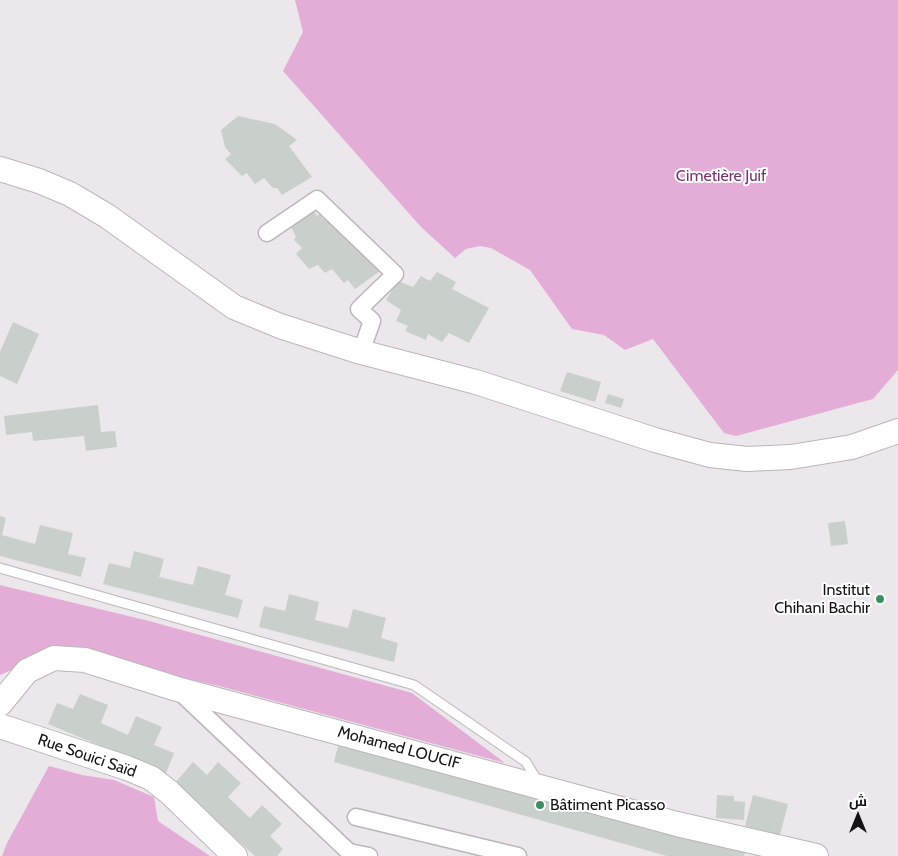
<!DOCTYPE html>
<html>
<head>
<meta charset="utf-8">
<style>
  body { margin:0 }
  #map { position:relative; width:898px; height:856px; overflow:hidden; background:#ece7ea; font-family:Cabin,Cairo,sans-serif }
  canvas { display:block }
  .north { position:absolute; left:833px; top:791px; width:50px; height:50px; -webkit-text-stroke:4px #fff; paint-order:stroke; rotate:0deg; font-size:14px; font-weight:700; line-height:20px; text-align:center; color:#151315 }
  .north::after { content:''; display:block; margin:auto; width:18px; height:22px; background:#151315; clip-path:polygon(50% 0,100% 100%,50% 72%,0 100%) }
</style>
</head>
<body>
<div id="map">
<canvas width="898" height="856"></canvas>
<div class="north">ش</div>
</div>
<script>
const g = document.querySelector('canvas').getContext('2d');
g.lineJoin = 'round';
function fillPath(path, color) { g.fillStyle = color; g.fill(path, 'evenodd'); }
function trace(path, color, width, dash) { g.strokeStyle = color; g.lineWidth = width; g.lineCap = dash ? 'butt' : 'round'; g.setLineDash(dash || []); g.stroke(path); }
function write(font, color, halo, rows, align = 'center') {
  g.font = font + ' Cabin,sans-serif'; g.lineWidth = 4; g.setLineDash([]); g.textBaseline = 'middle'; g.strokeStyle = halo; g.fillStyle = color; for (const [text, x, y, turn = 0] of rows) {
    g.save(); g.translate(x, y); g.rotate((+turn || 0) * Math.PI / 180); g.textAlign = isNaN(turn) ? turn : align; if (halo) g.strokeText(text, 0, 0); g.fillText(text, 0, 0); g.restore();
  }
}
const green = new Path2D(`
  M295,0H898V370L873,399L736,436L724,433L653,339L625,350L604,335L572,329L530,270L491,248L480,246L466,249L455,258L421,227L283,71L303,32Z
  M0,585L149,621L412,693L505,763L219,686L58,650L0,675Z
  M49,766L82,775L114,780L154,797L158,821L210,856H2L7,843Z`);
const building = new Path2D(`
  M238,116L275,124L297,140L289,146L312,177L282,195L277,188H273L264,178L255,184L247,173L242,176L225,159L231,154L225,147L221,130Z
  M313,210L317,216L320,214L323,219L337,210L383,269L355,289L348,280L344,283L332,269L325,273L318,265L309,269L296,254L302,248L294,240L296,237L289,223Z
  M437,272L456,282L452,289L489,308L469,343L449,333L442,342L428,334L426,340L405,331L408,326L396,321L401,310L386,300L398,281L413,287L421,276L430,281Z
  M13,322L39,334L17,384L0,376V352Z
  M567,372L601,382L595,402L560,391Z
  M608,394L624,399L621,408L605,403Z
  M98,405L101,432L115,431L117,447L86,451L84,436L33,441L32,432L6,435L4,416Z
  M0,516L6,518L2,535L35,544L40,525L73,533L68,554L86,558L81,577L0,556Z
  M845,521L848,544L831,546L828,523Z
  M134,551L164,559L159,577L193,585L198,566L231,575L225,595L243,600L238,618L103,584L109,563L130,568Z
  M289,594L319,602L315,620L348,628L353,609L386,618L381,638L398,643L394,662L259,627L264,606L285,611Z
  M80,694L108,705L101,723L128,735L136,716L162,727L154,745L174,753L166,773L48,724L57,703L73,709Z
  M341,735L746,849L744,856H667L334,762Z
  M193,762L207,775L218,762L241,783L228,797L250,818L262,805L282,824L270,836L283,849L277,856H255L175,783Z
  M717,795L734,796V801L745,802L744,820L716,818Z
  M753,795L788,804L780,835L745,826Z`);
const lane = new Path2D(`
  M0,568L414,685L526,762L538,782`);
const street = new Path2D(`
  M267,233L317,199L395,274L359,309L372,321L361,352
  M180,692L349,852L369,856
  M356,817L518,856`);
const secondary = new Path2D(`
  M0,169L39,181L70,194L107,216L234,307L280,326L361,352L476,382L655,440L710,455L747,459L791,457L852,447L898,431
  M0,704L27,671L54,658L85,660L177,689L677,824L816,856
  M0,726L127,768L151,778L169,792L235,856`);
const markers = [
  [880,599,5,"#3b8e60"],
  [540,805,5,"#3b8e60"]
];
const parkNames = [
  ["Cimetière Juif",721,176]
];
const poiNames = [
  ["Institut",870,590],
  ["Chihani Bachir",870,608],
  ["Bâtiment Picasso",550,805,"left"]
];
const streetNames = [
  ["Mohamed LOUCIF",399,748,15],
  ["Rue Souici Saïd",87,756,19]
];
fillPath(green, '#e3add8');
fillPath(building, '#c9cfcb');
trace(lane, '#bbb6b9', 11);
trace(street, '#bbb6b9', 19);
trace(secondary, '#bbb6b9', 26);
trace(lane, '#fff', 9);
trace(street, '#fff', 16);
trace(secondary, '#fff', 24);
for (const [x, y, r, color] of markers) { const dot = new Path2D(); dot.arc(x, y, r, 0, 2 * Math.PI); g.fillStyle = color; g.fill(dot); trace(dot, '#fff', 2); }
write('16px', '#7b3370', '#fff', parkNames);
write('16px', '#151315', '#fff', poiNames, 'right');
write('16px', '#151315', '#fff', streetNames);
</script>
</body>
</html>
